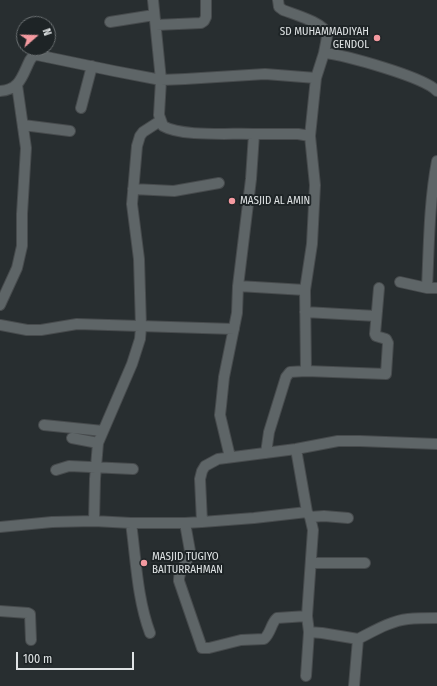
<!DOCTYPE html>
<html>
<head>
<meta charset="utf-8">
<style>
  body { margin:0 }
  #map { position:relative; width:437px; height:686px; overflow:hidden; background:#282e30; font-family:"Fira Sans Condensed",sans-serif }
  canvas { display:block }
  .north { position:absolute; left:16px; top:16px; width:40px; height:40px; box-sizing:border-box; background:#1e2426; border:1px solid #6b7072; border-radius:50%; rotate:70deg; font-size:11px; font-weight:700; line-height:16px; text-align:center; color:#dfe3e4 }
  .north::after { content:''; display:block; margin:auto; width:14px; height:18px; background:#f49aa0; clip-path:polygon(50% 0,100% 100%,50% 72%,0 100%) }
  .scale { position:absolute; left:16px; top:652px; width:118px; height:18px; box-sizing:border-box; border:2px solid #dfe3e4; border-top:0; padding-left:5px; font-size:12px; line-height:14px; white-space:nowrap; color:#dfe3e4; -webkit-text-stroke:3px #1e2426; paint-order:stroke }
</style>
</head>
<body>
<div id="map">
<canvas width="437" height="686"></canvas>
<div class="north">N</div>
<div class="scale">100 m</div>
</div>
<script>
const g = document.querySelector('canvas').getContext('2d');
g.lineJoin = 'round';
function trace(path, color, width, dash) { g.strokeStyle = color; g.lineWidth = width; g.lineCap = dash ? 'butt' : 'round'; g.setLineDash(dash || []); g.stroke(path); }
function write(font, color, halo, rows, align = 'center') {
  g.font = font + ' "Fira Sans Condensed",sans-serif'; g.lineWidth = 4; g.setLineDash([]); g.textBaseline = 'middle'; g.strokeStyle = halo; g.fillStyle = color; for (const [text, x, y, turn = 0] of rows) {
    g.save(); g.translate(x, y); g.rotate((+turn || 0) * Math.PI / 180); g.textAlign = isNaN(turn) ? turn : align; if (halo) g.strokeText(text, 0, 0); g.fillText(text, 0, 0); g.restore();
  }
}
const minor = new Path2D(`
  M153,0L161,80L159,115L163,126C182,137 230,133 254,134L251,179L238,286L237,313L224,377L221,406L220,415L230,457
  M278,0L279,7L283,10C293,14 325,23 327,34C327,40 325,47 324,53
  M110,22L154,15
  M156,25L201,23L204,21L206,17V0
  M0,91C20,90 22,76 30,60L33,56L37,55L114,71L161,80L185,79L265,74L316,78L324,53C345,55 424,77 437,91
  M81,108L92,66
  M23,125L70,131
  M254,134H298L310,136L315,185L312,244L305,290L306,371L386,374L388,343L386,339L376,336L375,334L379,288
  M310,136L316,78
  M437,161C429,203 429,246 427,288H437
  M133,189L174,191L219,183
  M400,282L427,288
  M238,286L305,290
  M0,305L17,268L22,246V214L26,148L17,85
  M305,312L376,316
  M0,325L27,330H41L77,324L234,329
  M44,425L103,431
  M72,438L98,443
  M296,449L307,512
  M266,453L269,432L286,377L290,372L306,371
  M56,470L69,466L133,469
  M310,517L324,516L348,518
  M94,521L95,479L98,443L132,364L140,339L141,327L139,259L132,204L137,146L140,136L143,132L160,121
  M202,522L254,518L307,512L310,517L313,530L307,616L309,632L322,633L358,639L354,686
  M131,523C136,559 137,598 150,633
  M185,523L190,551C189,563 178,569 179,581L202,648H209L241,640L264,639C271,633 271,623 277,618L307,616
  M0,527L52,522L94,521L131,523H185L202,522L200,479L202,471L205,466L218,459L296,449L338,441H360L437,444
  M312,563H365
  M0,611L28,613L30,614L31,640
  M358,639C374,631 390,621 408,619C418,618 427,618 437,618
  M306,676L309,632`);
const markers = [
  [377,38,4,"#f49aa0"],
  [232,201,4,"#f49aa0"],
  [144,563,4,"#f49aa0"]
];
const poiNames = [
  ["SD MUHAMMADIYAH",369,32,"right"],
  ["GENDOL",369,45,"right"],
  ["MASJID AL AMIN",240,201],
  ["MASJID TUGIYO",152,557],
  ["BAITURRAHMAN",152,570]
];
trace(minor, '#474b4d', 12);
trace(minor, '#5e6567', 10);
for (const [x, y, r, color] of markers) { const dot = new Path2D(); dot.arc(x, y, r, 0, 2 * Math.PI); g.fillStyle = color; g.fill(dot); trace(dot, '#1e2426', 1.5); }
write('11px', '#dfe3e4', '#1e2426', poiNames, 'left');
</script>
</body>
</html>
